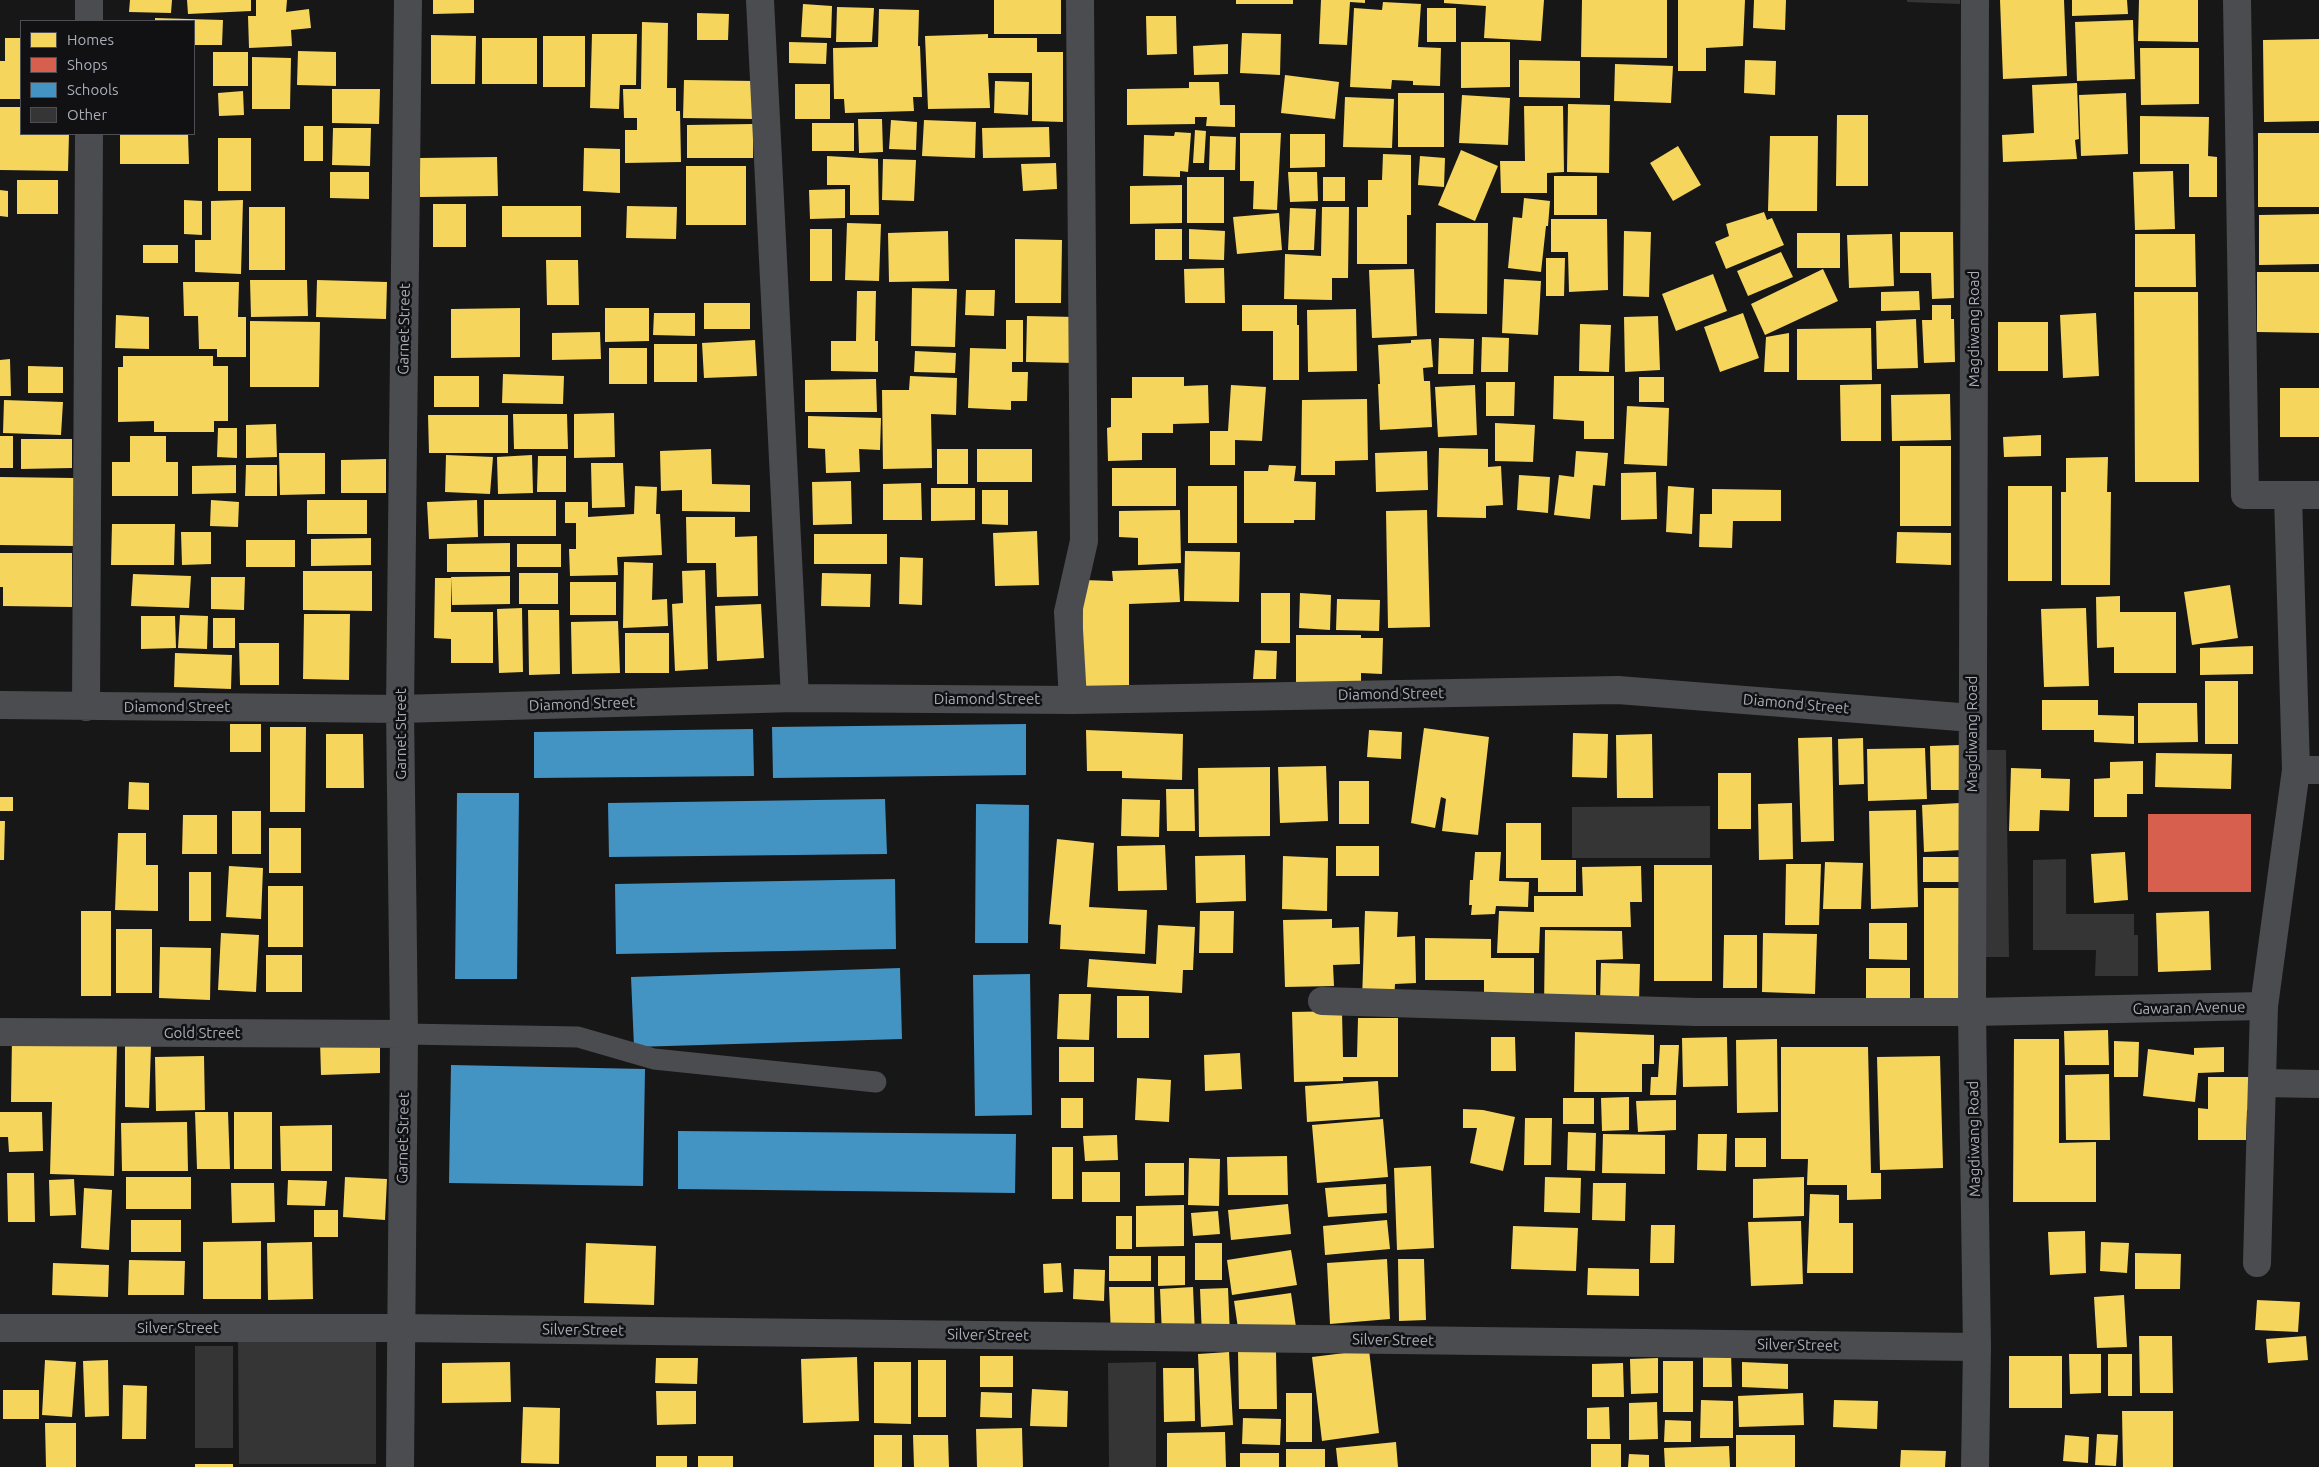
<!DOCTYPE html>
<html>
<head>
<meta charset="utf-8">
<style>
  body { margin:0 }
  #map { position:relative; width:2319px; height:1467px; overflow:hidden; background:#171717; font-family:Ubuntu,sans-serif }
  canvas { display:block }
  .legend { position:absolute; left:20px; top:20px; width:175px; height:115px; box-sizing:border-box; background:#111113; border:1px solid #4d4f55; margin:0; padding:6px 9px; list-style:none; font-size:15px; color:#a8adb8 }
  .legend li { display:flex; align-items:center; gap:10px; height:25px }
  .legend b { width:25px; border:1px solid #4d4f55 }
</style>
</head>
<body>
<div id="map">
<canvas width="2319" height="1467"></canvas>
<ul class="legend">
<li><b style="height:14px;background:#f6d55c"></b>Homes</li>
<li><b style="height:14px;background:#d6604d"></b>Shops</li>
<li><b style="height:14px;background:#4393c3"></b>Schools</li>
<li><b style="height:14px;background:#353536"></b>Other</li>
</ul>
</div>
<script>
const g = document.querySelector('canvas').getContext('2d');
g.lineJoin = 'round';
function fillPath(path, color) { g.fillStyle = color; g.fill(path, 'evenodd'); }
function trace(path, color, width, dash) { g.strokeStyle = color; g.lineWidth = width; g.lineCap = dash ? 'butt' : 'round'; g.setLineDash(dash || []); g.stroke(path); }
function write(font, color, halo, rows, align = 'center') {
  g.font = font + ' Ubuntu,sans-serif'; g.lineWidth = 5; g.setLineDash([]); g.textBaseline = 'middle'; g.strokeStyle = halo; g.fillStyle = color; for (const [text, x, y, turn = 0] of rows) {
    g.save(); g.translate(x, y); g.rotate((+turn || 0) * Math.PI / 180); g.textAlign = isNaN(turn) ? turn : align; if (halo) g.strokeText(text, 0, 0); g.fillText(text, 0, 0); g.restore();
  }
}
const homes = new Path2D(`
  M130,0H172L171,13L129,12Z
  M187,0H251V11L188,14Z
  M256,0H287L286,12L309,9L311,28L291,30L292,46L249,48L248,16H256Z
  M433,0H474V13L433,14Z
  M994,0H1061V34H994Z
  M1236,0H1293V4H1236Z
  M1321,0H1365V3L1350,2L1347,45L1319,44Z
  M1444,0H1544L1541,41L1484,38L1486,6L1444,3Z
  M1582,0H1667V58L1581,57Z
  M1678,0H1745L1743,46L1706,48V71H1678Z
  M1754,0H1786L1785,30L1753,28Z
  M2000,0H2064L2067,76L2003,79Z
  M2072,0H2127L2128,14L2072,16Z
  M2139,0H2198V42L2138,41Z
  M1383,2L1421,4L1418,47L1441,48L1440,86L1413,85V81L1392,80L1391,89L1350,87L1354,8L1382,10Z
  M803,4L832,6L831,38L801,37Z
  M837,7L874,8L872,42H836Z
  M1427,8H1456V42H1427Z
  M879,9L919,10L918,46H920L922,97H913L914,111L845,113L844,99H834L833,48L878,47Z
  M697,13L729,14L728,40H697Z
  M1146,16H1176L1177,54L1147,55Z
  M155,18L223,20L222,45H194V21H155Z
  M2133,20L2135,79L2077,81L2075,22Z
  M642,22L668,23L667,88H676V111H680L681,162L625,163V130H637V118H624L623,89H641Z
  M1242,33L1281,34L1280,75L1240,73Z
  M592,34H637L636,85H620L619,109L590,108Z
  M988,34V38H1037V52H1063V122L1032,121V73H988L990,108L928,109L925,36Z
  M431,35L476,36L475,84H431Z
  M543,36H585V87H543Z
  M5,38H21V99H0V61H5Z
  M482,38H537V84H482Z
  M2319,39V121L2264,122L2263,40Z
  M789,42L827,43L826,64L789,63Z
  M1461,42H1510V87L1461,88Z
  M1228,44V74L1194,75L1193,46Z
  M2140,48H2199V104L2141,105Z
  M298,51L336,52V86L297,85Z
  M213,52H248V86H213Z
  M252,57L291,58L290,109H252Z
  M1519,60L1580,61V98L1519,97Z
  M1745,60L1776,61L1775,95L1744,93Z
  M1615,64L1673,66L1671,103L1614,101Z
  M1285,75L1339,82L1335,119L1281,113Z
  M684,80L755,81V119L683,118Z
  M995,81L1029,82L1028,115L994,113Z
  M1189,82H1219L1220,105H1235V127L1206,126L1207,117H1195V124L1127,125V89L1189,88Z
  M2077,83L2079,139L2075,140L2077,159L2003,162L2002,135L2034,133L2032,85Z
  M795,84H830V119H795Z
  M332,89H380L379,124L332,123Z
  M243,91L244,115L219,116L218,93Z
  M1398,93H1444V147H1398Z
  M2126,93L2128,154L2081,156L2079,95Z
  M1462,95L1510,98L1508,145L1459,143Z
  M1345,97L1394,99L1392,148L1343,147Z
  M1568,104L1610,105L1609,173L1567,172Z
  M1524,106H1563L1564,172L1547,173V193H1501L1500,161H1525Z
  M0,107H21V134H69L68,171L0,170Z
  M1837,115H1868V186H1836Z
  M2140,116L2209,117L2208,156L2217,157V197H2189V164H2140Z
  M858,119H882L883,152L859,153Z
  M891,120L917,122L916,150L889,149Z
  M924,120L976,122L975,158L922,156Z
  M812,123H854V151H812Z
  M753,124V158H687V125Z
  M304,126H323V161H304Z
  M1049,127L1050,157L983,158L982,128Z
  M333,128H371L370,166L332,165Z
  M1195,130L1206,131L1204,163H1193Z
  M1175,132L1191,133L1188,172L1180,171V177L1143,176L1144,135L1174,136Z
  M1240,133H1281L1277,210L1253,209L1254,181H1240Z
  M2258,133H2319V207H2258Z
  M120,134H188L189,164H120Z
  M1290,134H1325V167L1290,168Z
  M1210,136L1236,137L1235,170H1209Z
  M1770,136H1818L1817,211H1768Z
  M218,138H251V191H218Z
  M1678,146L1701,185L1673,201L1650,163Z
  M584,148L620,149V193L583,191Z
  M1461,150L1498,166L1475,221L1438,205Z
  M1383,154L1411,155V215H1407V264H1357V207H1368V180H1382Z
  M827,156L878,159L879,215H850V185H827Z
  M1420,156L1445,158L1444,187L1418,185Z
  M497,157L498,196L420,197V158Z
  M883,159L916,160L914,201L882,200Z
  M1056,163L1057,189L1023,191L1021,164Z
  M686,166H746V225H686Z
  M2173,171L2175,229L2135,230L2133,172Z
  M330,172H369V199L330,198Z
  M1288,172H1317L1318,201L1290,202Z
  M1554,176H1597V215H1554Z
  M1187,177H1224V223H1187Z
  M1323,177H1345V201H1323Z
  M17,180H58V214H17Z
  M1182,185V223L1130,224V186Z
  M845,189V218L810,219L809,190Z
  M0,190L8,191V217L0,216Z
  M1524,198L1550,201L1548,226H1546L1541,272L1508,268L1513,217L1522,218Z
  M184,200L202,201V235L184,234Z
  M243,200L241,274L195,272V240H211V201Z
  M433,204H466V247H433Z
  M502,206H581V237H502Z
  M627,206L677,207L676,239L626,238Z
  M249,207H285V270H249Z
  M1322,207H1349L1348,278H1332V300L1284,299L1285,254L1321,256Z
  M1290,208L1316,209L1314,250H1288Z
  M1764,212L1767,220L1772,218L1784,245L1726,269L1715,242L1729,236L1726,224Z
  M1279,213L1282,250L1237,254L1233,217Z
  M2319,214V264L2259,265V215Z
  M1551,219H1607L1608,290L1569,292L1568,252H1551Z
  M847,223L881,224L879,281L845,280Z
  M1436,223H1488L1487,314L1435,313Z
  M810,229H832V281H810Z
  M1155,229H1182V260H1155Z
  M1189,229L1225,231L1224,260L1189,259Z
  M948,231L949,281L889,282L888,233Z
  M1624,231L1651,232L1649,297L1623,296Z
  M1900,232H1953L1954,298L1932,299L1931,273H1900Z
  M1797,233H1840V268H1797Z
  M1892,234L1894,286L1849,288L1847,235Z
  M2135,234H2195L2196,287H2135Z
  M1015,239L1062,240L1061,303H1015Z
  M143,245H178V263H143Z
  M1781,252L1793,277L1748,296L1737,271Z
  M1546,258H1565L1564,296H1546Z
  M546,260H578L579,305H547Z
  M1224,268L1225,303H1185L1184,269Z
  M1414,269L1417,336L1372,338L1369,270Z
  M1823,269L1838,301L1765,335L1751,304Z
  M2257,272H2319V333L2257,332Z
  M1713,274L1727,311L1676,331L1662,294Z
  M1504,279L1541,281L1538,335L1502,333Z
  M250,280H307L308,316L251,317Z
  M317,280L387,282L386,319L316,317Z
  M183,282H239L238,317H246V357H217V349H199L198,316H184Z
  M912,288L957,289L955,347L911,346Z
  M966,290H995L994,316L965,315Z
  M857,291H876L875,341H878V372L831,371V341H856Z
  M1919,291L1920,310L1881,311V292Z
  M2134,292H2198L2199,482H2135Z
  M704,303H750V329H704Z
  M1242,305H1297V325H1299V380H1273V331H1242Z
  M1932,305H1951V319H1954L1955,362L1924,363L1922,320H1932Z
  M520,308V357L451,358V309Z
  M605,308H649V341L605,342Z
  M1356,309L1357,371L1308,372L1307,310Z
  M654,313H695V336L653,335Z
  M1743,313L1759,358L1720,372L1704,327Z
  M2096,313L2099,376L2063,378L2060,315Z
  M116,315L149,317V349L115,348Z
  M1027,316L1076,317L1075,363L1026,362Z
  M1658,316L1660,370L1625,372L1624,317Z
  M1916,319L1918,368L1877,369L1876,321Z
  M1006,320H1023V362H1012V372H1028L1027,401H1011V410L968,408L970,348L1006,349Z
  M250,321L320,322L319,387H250Z
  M1998,322H2048V371H1998Z
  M1580,324L1611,325L1609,372L1579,371Z
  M1871,328L1872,380H1797V329Z
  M600,332L601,359L552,360V333Z
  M1789,333V372H1764L1766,337Z
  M1482,337L1509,338L1508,372H1481Z
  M1439,338L1474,339L1473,374H1438Z
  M1431,339L1433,367L1423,368L1424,381H1430L1432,427L1380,430L1378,384H1380L1378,345L1411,343V340Z
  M755,340L757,376L704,378L702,343Z
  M654,344H697V382H654Z
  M609,348H647V384H609Z
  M915,351L956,353L955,373L914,372Z
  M123,356H213V366H228V421H214V432H154V421L118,422V367H123Z
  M10,359L11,396H0V360Z
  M28,366L63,367V393H28Z
  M503,374L564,376L563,404L502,403Z
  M434,376H479V407H434Z
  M910,376L957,378L956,415L931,414L932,468L883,469L882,390H909Z
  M1554,376H1614V439H1584V421L1553,419Z
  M1132,377H1184V386L1208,385L1209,423L1173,424V433H1142V460L1108,461L1107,428L1111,427V398H1132Z
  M1639,377H1664V402H1639Z
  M876,379L877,412H805V380Z
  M1486,382H1515L1514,416H1486Z
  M1881,384V441H1841L1840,385Z
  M1231,385L1266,387L1262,441L1235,440V465H1210V431H1228Z
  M1475,385L1477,435L1438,437L1435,387Z
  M2280,388H2319V437H2280Z
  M1950,394L1951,440L1892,441L1891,395Z
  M1367,399L1368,460L1335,461V475H1301L1302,400Z
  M4,400L63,402L61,435L3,433Z
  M1627,406L1669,408L1667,466L1624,464Z
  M614,413L615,457L574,458V414Z
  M513,414H567L568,449H514Z
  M428,415H508V453H429Z
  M808,416L881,418L880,450L859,449L860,472L826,473L825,449L808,448Z
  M1495,423L1535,425L1533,462L1495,461Z
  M276,424L277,457L246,458V425Z
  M218,428H237V458L217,457Z
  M2041,435V456L2004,457L2003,437Z
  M0,436H13V468H0Z
  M130,436H166V462H178V496H112V462H130Z
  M21,439H72V468L21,469Z
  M1900,446H1951V526H1900Z
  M1439,448L1488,449V467L1501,466L1503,505L1486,506V518L1437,517Z
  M711,449L712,484L750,485V512L682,511V490L661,491L660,451Z
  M937,449H968V484H937Z
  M977,449H1032V482H977Z
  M1427,451L1428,490L1376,492L1375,453Z
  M1576,451L1608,453L1605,486L1593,485L1590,519L1554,515L1559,475L1574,477Z
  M279,453H325V494L280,495Z
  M446,455L493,457L490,494L445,492Z
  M532,455L533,493L498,494L497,457Z
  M538,456H566V492H537Z
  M2108,457L2107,492H2111L2110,585H2061V492H2066V458Z
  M386,459V493H341V460Z
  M591,463H623L625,507L592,508Z
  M236,465V493L192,494V466Z
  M246,465H277V496H245Z
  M1269,465L1296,466L1294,481L1316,482L1315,520H1294V523H1244V471H1268Z
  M1112,468H1176V506H1112Z
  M1656,472L1657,519L1621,520V473Z
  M1519,475L1550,477L1548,513L1517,510Z
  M0,477L74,478V546L0,545Z
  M851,481L852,524L813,525L812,482Z
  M921,483L922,520H883V484Z
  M635,486L657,487L656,514H660L662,555L617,557L618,575L570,576L569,549H576V523H565V502H588V517L634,514Z
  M1188,486H1237V543H1188Z
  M1668,486L1694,488L1692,534L1666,532Z
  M2008,486H2052V581H2008Z
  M931,488H975V520L931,521Z
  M1712,489L1781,490V521H1733L1732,548L1699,547L1700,514H1712Z
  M982,490H1008V525L982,524Z
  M211,500L239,502L238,527L210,526Z
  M307,500H367V534H307Z
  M477,500L478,537L429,539L427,502Z
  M484,500H556V536H484Z
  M1180,510L1181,563L1138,565V538L1119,537V511Z
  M1427,510L1430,627L1388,628L1386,511Z
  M686,517H735V537L757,536L758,596L717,597L716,563H687Z
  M112,524H175L174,565H111Z
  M1037,531L1039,585L995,586L993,533Z
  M181,532H211V564L182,565Z
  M1897,532L1951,533V565L1896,563Z
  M814,534H887V564H814Z
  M371,538V565L311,566V539Z
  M246,540H295V567H246Z
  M510,543V572H447V544Z
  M517,544H561V567H517Z
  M1185,551L1240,552L1239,602L1184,601Z
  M0,553H72V607L3,606V587H0Z
  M900,557L923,558L922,605L899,604Z
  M624,562L653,563L652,600L667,599L668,626L623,628Z
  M1178,569L1180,602L1129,604V692H1082L1083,580L1113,581L1112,571Z
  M705,570L708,669L675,671L672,604L683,603L682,571Z
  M303,571H372V611L303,610Z
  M519,573H558V604H519Z
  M822,573L871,574L870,607L821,606Z
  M133,574L191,576L189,608L131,606Z
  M510,576V604L452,605L451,577Z
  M211,577H245L244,610L211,609Z
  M435,578H451V612H493V663H451V639L434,638Z
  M570,582H616V615H570Z
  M2230,585L2238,638L2192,645L2184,592Z
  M1261,593H1290V643H1261Z
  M1300,593L1331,595L1330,630L1299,628Z
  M2120,596V612H2176V673H2114V647L2097,648L2096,597Z
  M1337,599L1380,600L1379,631L1336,630Z
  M761,604L764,658L717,661L715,606Z
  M522,608L523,672L499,673L497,609Z
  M2086,608L2089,686L2044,687L2041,609Z
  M528,610H559L560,674L529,675Z
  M304,614H350L349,680L303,679Z
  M180,615L208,616L207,649L178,648Z
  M141,616H175L176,648L141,649Z
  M213,618H235V648H213Z
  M618,621L620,673L572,674L571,622Z
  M625,633H669V673H625Z
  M1296,635H1361V638H1383L1382,674L1361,673V684H1296Z
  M239,643H279V685H240Z
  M2253,646V674L2200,675V648Z
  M1255,650L1277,651L1276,679H1253Z
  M175,653L232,655L231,689L174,687Z
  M2205,681H2238V744H2205Z
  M2042,700H2098V715L2134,716V744L2094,742V730H2042Z
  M2138,703H2197L2198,742L2138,743Z
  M230,724H261V752H230Z
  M270,727H306L305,812H270Z
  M1424,728L1489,737L1478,835L1442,831L1446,799L1441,797L1435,828L1411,823Z
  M1086,730L1183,734L1182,780L1122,778V771H1087Z
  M1369,730L1402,732L1401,759L1367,757Z
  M1573,733L1608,734L1607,778L1572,777Z
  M326,734H363L364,788H326Z
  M1652,734L1653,798H1617L1616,735Z
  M1832,737L1834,841L1801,842L1798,738Z
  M1863,738L1864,784L1839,785L1838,739Z
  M1960,745L1961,790H1931L1930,746Z
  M1925,748L1927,799L1868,801L1867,749Z
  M2156,753L2232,754L2231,789L2155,787Z
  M2143,761V794H2127V817H2094V779L2110,778V762Z
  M1326,766L1328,821L1280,823L1278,767Z
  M1270,767V836L1199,837L1198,768Z
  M2011,768L2041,769V778L2070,779L2069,811L2040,810L2039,831H2009Z
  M1718,773H1751V829H1718Z
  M1339,781H1369V824H1339Z
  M129,782L149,783V810L128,809Z
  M1166,789H1194L1195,831H1167Z
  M0,797H13V811H0Z
  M1122,799L1160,800L1159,837L1121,836Z
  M1792,803L1793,859L1759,860L1758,804Z
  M1960,803L1962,850L1924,852L1922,805Z
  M1916,810L1918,907L1871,909L1869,811Z
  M232,811H261V854H232Z
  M183,815H217V854H182Z
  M0,821H5L4,860H0Z
  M1506,823H1541V860H1576V892H1538V878H1506Z
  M269,828H301V873H269Z
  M118,833H146V865H158V911L115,910Z
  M1057,839L1094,843L1089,907L1147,910L1145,954L1060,949L1061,925L1049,924Z
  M1165,845L1167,890L1118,891L1117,846Z
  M1336,846H1379V876H1336Z
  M1475,852H1501L1499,881L1529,882L1528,907L1496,906L1495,914L1471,915L1472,905H1469L1470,880H1473Z
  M2125,852L2128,900L2094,903L2091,854Z
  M1245,855L1246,901L1196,903L1195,856Z
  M1283,856L1328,858L1327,911L1282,909Z
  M1923,857H1962V882H1923Z
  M1825,862L1863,863L1861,909H1823Z
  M1786,864H1821L1819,925H1785Z
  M1654,865H1712V981H1654Z
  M229,866L263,868L261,919L226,917Z
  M1641,866L1642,902H1630L1631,927H1540L1539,953H1497L1499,911L1534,912V896H1583L1582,867Z
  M189,872H211V921H189Z
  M268,886H303V947H268Z
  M1924,888H1960V1006H1924Z
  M81,911H111V996H81Z
  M1200,911H1234L1233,953H1199Z
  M1365,911L1398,912L1397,937L1415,936L1416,983L1395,984L1394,1001L1362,1000Z
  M2209,911L2211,970L2158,972L2156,913Z
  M1332,919V928L1359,927L1360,964L1333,965L1334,986L1285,987L1283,920Z
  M1869,923H1907V960L1869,959Z
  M1158,925L1195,927L1193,970H1183L1182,993L1087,987L1089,959L1156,964Z
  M116,929H152V993H116Z
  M1545,930L1622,931L1623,959L1596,960V1008H1544Z
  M221,933L259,935L256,992L218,990Z
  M1763,933L1817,934L1815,994L1762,992Z
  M1724,935H1757V988H1723Z
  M1425,938L1491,939V958H1534V994H1484V980H1425Z
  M160,947L211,948L210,1000L159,998Z
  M266,955H302V992H266Z
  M1601,963L1640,964L1639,1002H1600Z
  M1866,968H1910V1006H1866Z
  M1059,994H1091L1089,1040L1057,1039Z
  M1117,996H1149V1038H1117Z
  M1342,1011L1343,1057H1357L1358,1018H1398V1077H1343V1081L1294,1082L1292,1012Z
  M2108,1030L2109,1065H2065L2064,1031Z
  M1575,1032L1654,1035V1064H1642V1092H1574Z
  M1491,1037H1515L1516,1071H1491Z
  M1727,1037L1728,1086L1683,1087L1682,1038Z
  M12,1038L117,1043L114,1176L50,1174L52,1102H11Z
  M380,1039V1073L321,1075L320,1040Z
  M1777,1039L1778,1112L1737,1113L1736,1040Z
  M2014,1039H2059V1143L2096,1142V1202H2013Z
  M2114,1041L2139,1042L2138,1077H2114Z
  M125,1044L151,1045L149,1108L125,1107Z
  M1660,1045H1679L1676,1095H1650L1651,1077H1658Z
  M1059,1047H1094V1082H1059Z
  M1781,1047H1868L1871,1173H1881V1199L1847,1200V1185H1807L1808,1159H1781Z
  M2224,1047V1072L2198,1073L2195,1102L2143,1096L2148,1049L2194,1055V1048Z
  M1240,1053L1242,1089L1205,1091L1204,1055Z
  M204,1056L205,1110L156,1111L155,1057Z
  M1940,1056L1943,1168L1880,1170L1877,1057Z
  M2109,1074L2110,1140H2066L2065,1075Z
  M2208,1077H2253V1110H2247L2246,1140H2198V1108L2208,1109Z
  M1137,1078L1171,1080L1169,1122L1135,1120Z
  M1378,1081L1380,1117L1307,1122L1305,1086Z
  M1629,1097V1130L1602,1131L1601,1098Z
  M1061,1098H1083V1128H1061Z
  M1563,1098H1594V1124H1563Z
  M1676,1100V1130L1638,1132L1636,1101Z
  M1463,1109L1483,1110L1515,1117L1503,1171L1470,1163L1477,1128H1463Z
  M0,1112H42L43,1151L9,1152L8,1137H0Z
  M195,1112H228L230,1169H197Z
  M234,1112H272V1169H234Z
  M1525,1118H1552L1551,1165H1524Z
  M1383,1119L1388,1177L1317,1183L1312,1125Z
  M187,1122L188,1171H122L121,1123Z
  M332,1125V1171H281L280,1126Z
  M1568,1132L1596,1133L1595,1171L1567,1170Z
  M1603,1134L1665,1135V1174L1602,1173Z
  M1698,1134H1727L1726,1171L1697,1170Z
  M1117,1135L1118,1160L1085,1161L1083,1136Z
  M1735,1138H1766V1167H1735Z
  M1052,1147H1073V1199H1052Z
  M1287,1156L1288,1195H1228L1227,1157Z
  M1189,1158L1220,1159L1219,1206L1188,1205Z
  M1145,1163H1184V1195L1145,1196Z
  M1431,1166L1434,1248L1397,1250L1394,1168Z
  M1082,1172H1120V1202H1082Z
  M7,1173H34L35,1222H8Z
  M126,1177H191V1209H126Z
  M345,1177L387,1179L385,1220L343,1217Z
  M1545,1177L1581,1178L1580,1213L1544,1212Z
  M1804,1177V1216L1753,1218V1179Z
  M74,1179L76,1215L50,1216L49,1180Z
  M288,1180L327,1181L325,1206L287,1205Z
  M231,1183H274L275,1222L232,1223Z
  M1593,1183H1626L1625,1221L1592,1220Z
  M1386,1184L1387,1213L1328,1217L1325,1188Z
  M84,1188L112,1190L109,1250L81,1248Z
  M1810,1194L1839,1195V1223H1853V1273H1807Z
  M1288,1204L1291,1234L1231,1240L1228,1210Z
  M1184,1205V1246L1136,1247V1206Z
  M314,1210H338V1237H314Z
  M1218,1211L1220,1234L1193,1236L1191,1213Z
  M1116,1216H1132V1249H1116Z
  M131,1220H181V1252H131Z
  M1387,1220L1390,1249L1325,1255L1323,1226Z
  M1801,1221L1803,1284L1751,1286L1748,1222Z
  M1651,1225H1675L1674,1263H1650Z
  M1513,1226L1578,1228L1576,1271L1511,1269Z
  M2085,1231L2086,1273L2050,1275L2048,1232Z
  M261,1241V1299H203V1242Z
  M312,1242L313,1299L268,1300L267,1243Z
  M2101,1242L2129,1243L2127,1273L2100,1271Z
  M586,1243L656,1246L654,1305L584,1303Z
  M1195,1243H1222V1280H1195Z
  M1291,1250L1297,1285L1232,1295L1227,1260Z
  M2135,1253L2181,1254L2180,1289H2135Z
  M1109,1256H1151V1281H1109Z
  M1158,1256H1185V1285L1158,1286Z
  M1387,1259L1390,1319L1330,1324L1327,1263Z
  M1398,1259H1424L1426,1320L1399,1321Z
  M129,1260L185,1261L184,1295H128Z
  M53,1263L109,1265L108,1297L52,1295Z
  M1061,1263L1063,1292L1044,1293L1043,1264Z
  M1588,1268L1639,1269V1296L1587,1295Z
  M1074,1269L1105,1270L1104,1301L1073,1299Z
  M1109,1287H1154L1155,1333L1111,1334Z
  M1193,1287L1195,1334H1162L1160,1289Z
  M1228,1288L1230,1336H1202L1200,1289Z
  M1291,1293L1296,1327L1239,1335L1234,1301Z
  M2124,1295L2127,1347L2097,1348L2094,1297Z
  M2257,1300L2300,1302L2298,1332L2255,1330Z
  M2139,1336H2172L2173,1393H2140Z
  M2306,1336L2308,1360L2268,1363L2266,1339Z
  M1369,1350L1379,1433L1322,1441L1312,1357Z
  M1229,1352L1233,1425L1201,1427L1198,1354Z
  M1238,1352H1276L1277,1409H1239Z
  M1731,1352L1732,1387H1703V1353Z
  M2069,1354H2101V1393L2070,1394Z
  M2108,1354H2132V1396H2108Z
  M980,1356H1013V1387H980Z
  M2009,1356H2062V1408H2009Z
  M857,1357L859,1421L803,1423L801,1359Z
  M656,1358H698L697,1384L655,1383Z
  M1658,1358V1393L1631,1394L1630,1359Z
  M45,1360L76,1362L72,1417L42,1415Z
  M108,1360L109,1416L85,1417L83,1361Z
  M918,1360H946V1417H918Z
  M1663,1361H1693V1412H1663Z
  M510,1362L511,1402L442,1403V1363Z
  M874,1362H911V1424L874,1423Z
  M1742,1362L1788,1364V1389L1742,1387Z
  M1623,1363L1624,1397H1592V1364Z
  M1163,1368H1194L1195,1421L1164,1422Z
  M123,1385L147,1386L146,1439H122Z
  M1032,1389L1068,1391L1067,1427L1030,1426Z
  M3,1390H39V1419H3Z
  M656,1391H696V1424L657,1425Z
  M981,1392L1012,1393V1418L980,1417Z
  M1286,1393H1312V1442H1286Z
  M1803,1393L1804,1425L1739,1427L1738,1396Z
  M1701,1400L1733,1401V1438H1700Z
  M1834,1400L1878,1401L1877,1429L1833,1427Z
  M1657,1402L1658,1439L1629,1440V1403Z
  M523,1407L560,1408L559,1464L521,1463Z
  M1609,1407L1610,1439H1587V1408Z
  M2122,1411H2173V1467H2123Z
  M1243,1418L1281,1419L1280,1445L1242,1444Z
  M1665,1420L1691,1421V1442H1664Z
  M45,1423H76V1467H46Z
  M1022,1428L1023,1467H977L976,1429Z
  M1225,1432L1226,1467H1167V1433Z
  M2097,1434L2118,1435L2116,1466L2095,1465Z
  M874,1435H902V1467H874Z
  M913,1435H948L949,1467H914Z
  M1736,1435H1795V1467H1736Z
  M2065,1435L2089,1437L2088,1463L2063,1461Z
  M1396,1442L1398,1467H1338L1336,1448Z
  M1591,1444H1621V1467H1591Z
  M1729,1446L1730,1467H1665L1664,1448Z
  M1286,1449H1325V1467H1286Z
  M1901,1450L1946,1451L1945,1467H1900Z
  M1240,1453H1279V1467H1240Z
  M1629,1454L1649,1455V1467H1628Z
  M656,1456H687V1467H656Z
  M698,1456H733V1467H698Z
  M195,1464H233V1467H195Z`);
const shops = new Path2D(`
  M2148,814H2251V892H2148Z`);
const schools = new Path2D(`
  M1026,724V775L773,778L772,727Z
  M753,729L754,776L534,778V732Z
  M457,793H519L517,979H455Z
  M885,799L887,854L609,857L608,803Z
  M976,804L1029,805L1028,943H975Z
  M895,879L896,949L616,954L615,884Z
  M900,968L902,1039L634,1047L631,977Z
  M1030,974L1032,1115L975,1116L973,975Z
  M451,1065L645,1069L643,1186L449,1183Z
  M678,1131L1016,1134L1015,1193L678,1189Z`);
const building = new Path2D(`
  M1907,0H1960V4L1907,2Z
  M1982,750H2006L2009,957H1984Z
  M1710,806V858H1572V807Z
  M2066,859V914H2134V935H2138V976H2095L2096,950H2033V860Z
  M238,1338H376V1464H239Z
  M195,1346H233V1448H195Z
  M1156,1362V1467H1109L1108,1363Z`);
const service = new Path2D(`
  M404,1034L578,1037L654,1059L876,1082`);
const minor = new Path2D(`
  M760,0L795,698
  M2237,0L2245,495H2319
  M89,21V0
  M2288,495L2296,770
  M1073,700L1068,612L1084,541L1080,0
  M0,705L400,709L795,698L1073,700L1618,690L1972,718
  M86,707L89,134
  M1322,1001L1697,1012H1972L1975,0
  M0,1032L404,1034
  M2262,1083L2319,1084
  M2257,1263L2264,1006
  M0,1328H401L1977,1347
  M400,1467L404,1034L400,709L408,0`);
const tertiary = new Path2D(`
  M1975,1467L1977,1347L1972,1012L2264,1006L2296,770H2319`);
const streetNames = [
  ["Garnet Street",404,329,-89],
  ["Magdiwang Road",1974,329,-90],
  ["Diamond Street",1391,694,-1],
  ["Diamond Street",987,699],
  ["Diamond Street",582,704,-2],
  ["Diamond Street",1796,704,5],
  ["Diamond Street",177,707],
  ["Garnet Street",401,734,-90],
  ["Magdiwang Road",1972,734,-90],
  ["Gawaran Avenue",2189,1008,-1],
  ["Gold Street",202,1033],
  ["Garnet Street",403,1138,-89],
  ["Magdiwang Road",1974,1139,-91],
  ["Silver Street",178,1328],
  ["Silver Street",583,1330,1],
  ["Silver Street",988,1335,1],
  ["Silver Street",1393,1340,1],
  ["Silver Street",1798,1345,1]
];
fillPath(homes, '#f6d55c');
fillPath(shops, '#d6604d');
fillPath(schools, '#4393c3');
fillPath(building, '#353536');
trace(service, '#4b4c50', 21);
trace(minor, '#4b4c50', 28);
trace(tertiary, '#4b4c50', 28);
write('15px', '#a8adb8', '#111113', streetNames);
</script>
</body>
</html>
